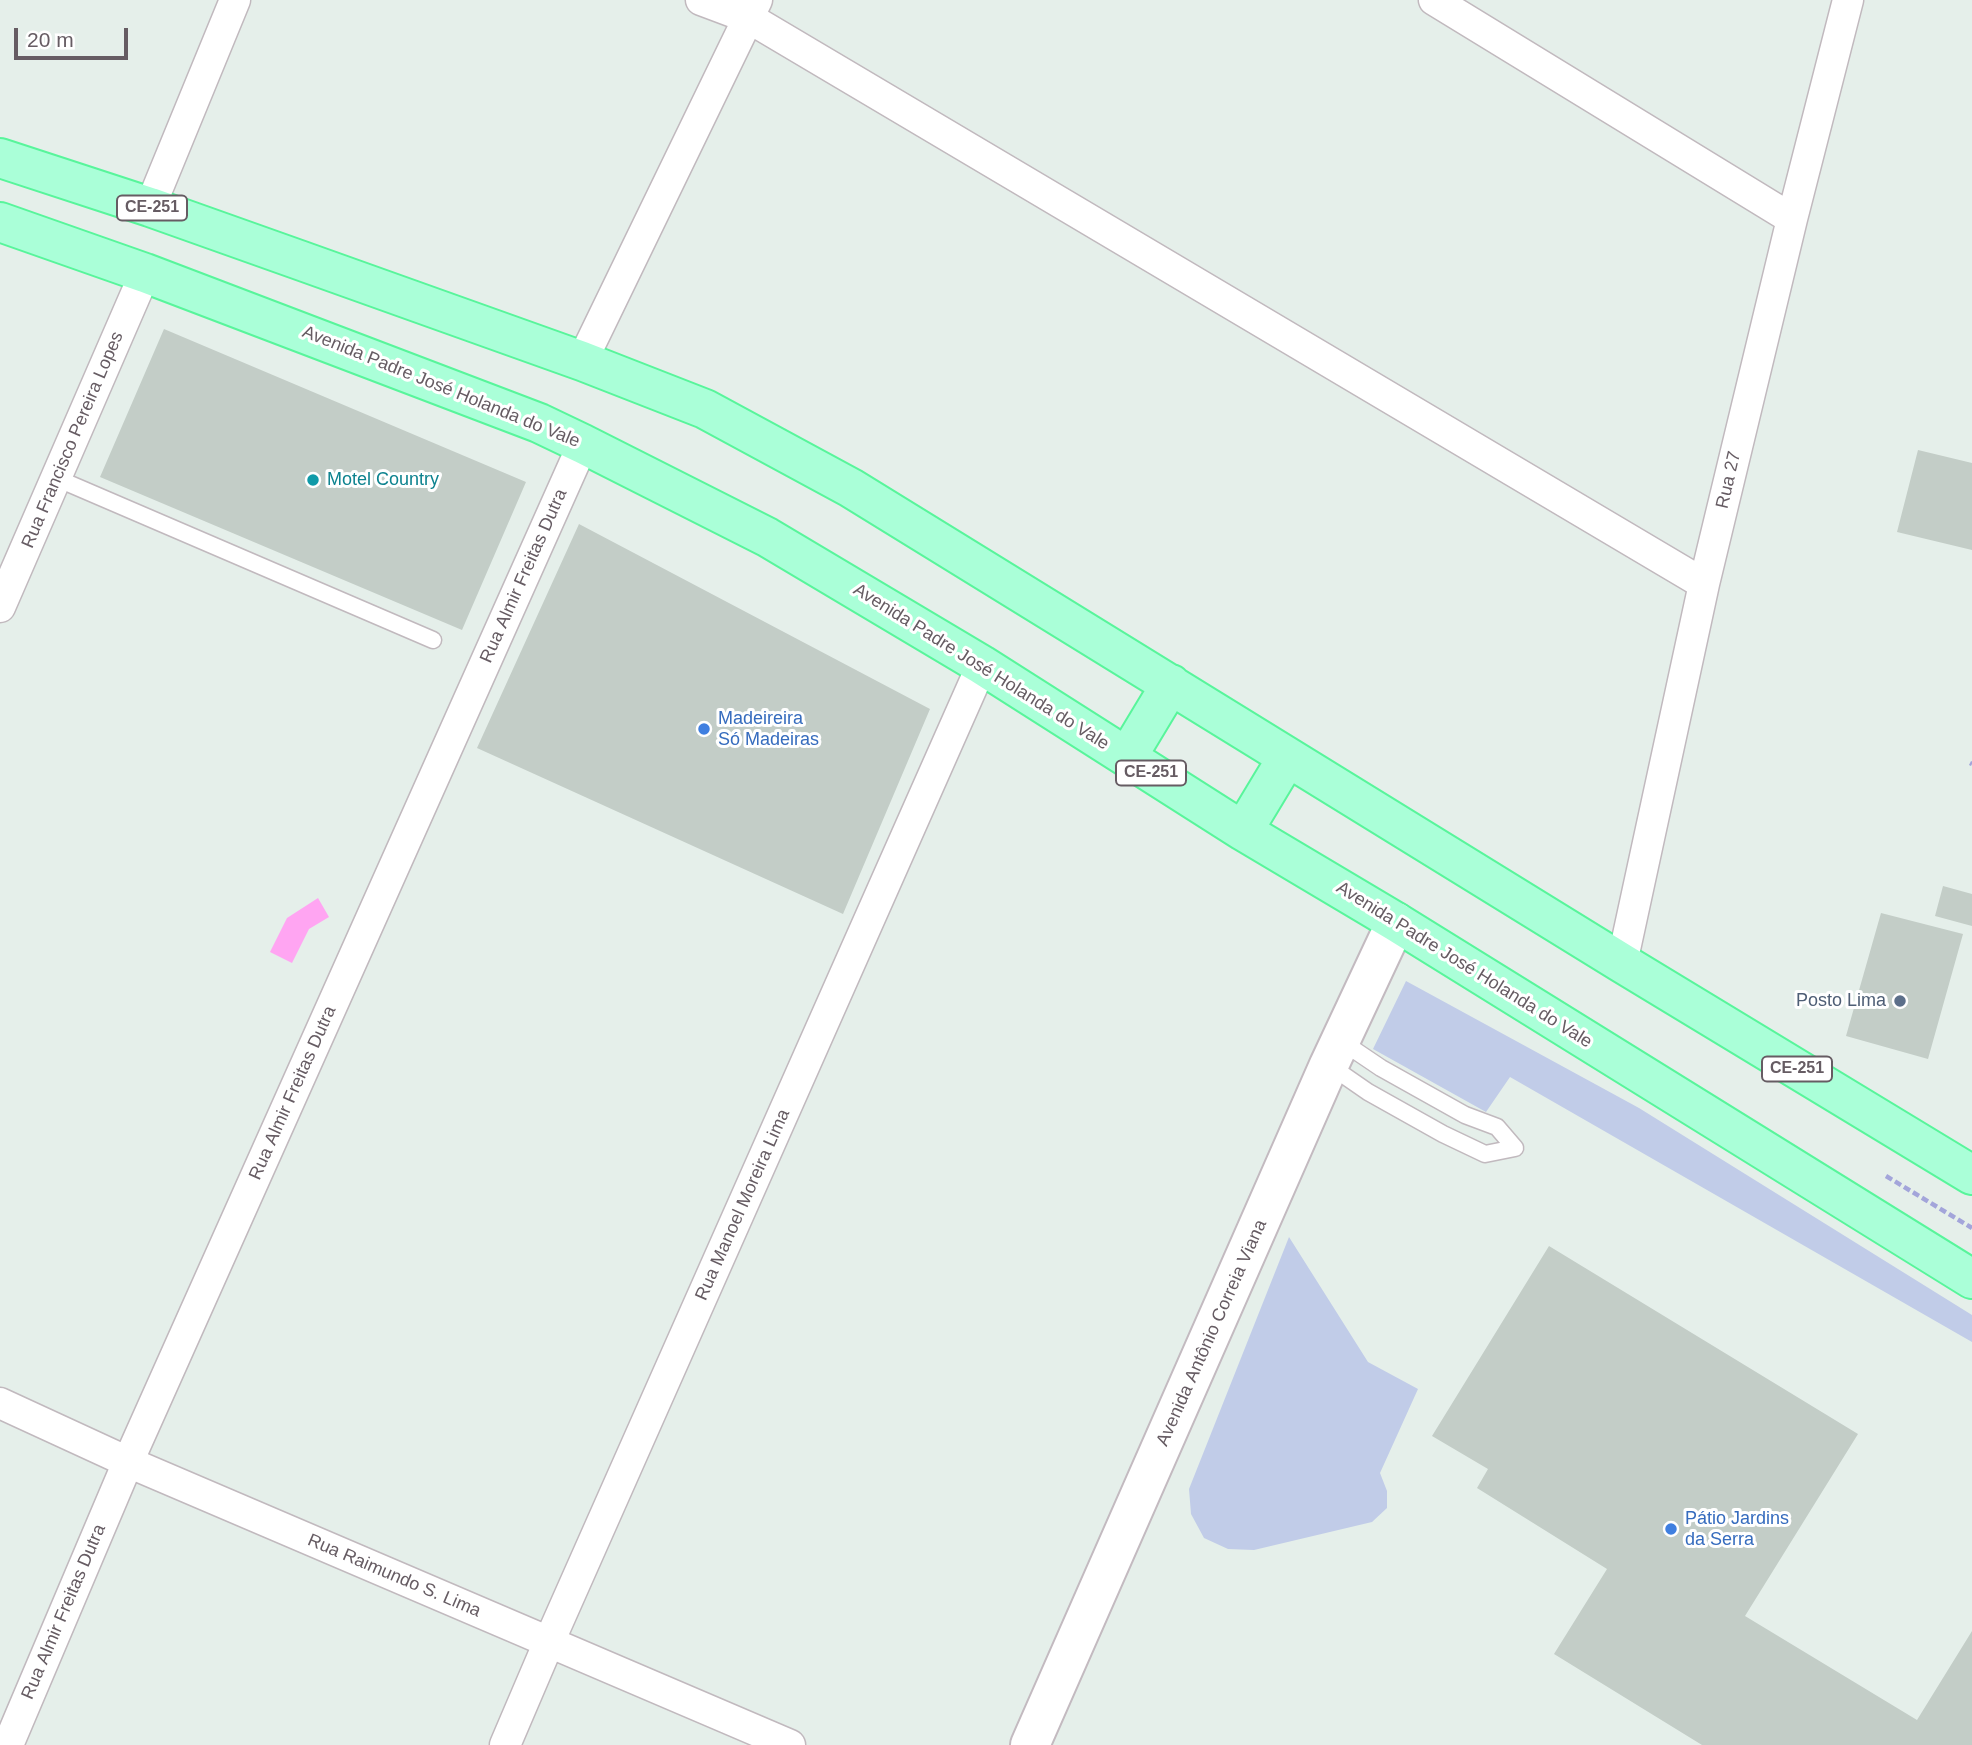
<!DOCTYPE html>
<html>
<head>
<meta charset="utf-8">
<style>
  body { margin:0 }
  #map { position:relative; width:1972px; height:1745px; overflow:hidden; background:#e5efea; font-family:Arial,sans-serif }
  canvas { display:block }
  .scale { position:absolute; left:14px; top:28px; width:114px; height:32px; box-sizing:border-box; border:4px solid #665c63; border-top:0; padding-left:9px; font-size:21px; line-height:24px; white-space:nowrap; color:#665c63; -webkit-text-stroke:5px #fff; paint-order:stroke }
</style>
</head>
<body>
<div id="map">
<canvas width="1972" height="1745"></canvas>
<div class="scale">20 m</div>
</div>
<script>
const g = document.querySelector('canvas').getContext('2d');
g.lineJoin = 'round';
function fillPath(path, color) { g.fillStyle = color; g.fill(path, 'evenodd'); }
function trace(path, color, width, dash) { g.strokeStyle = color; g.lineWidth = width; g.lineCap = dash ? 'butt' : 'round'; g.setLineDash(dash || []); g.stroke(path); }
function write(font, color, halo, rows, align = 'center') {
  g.font = font + ' Arial,sans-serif'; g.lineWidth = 6; g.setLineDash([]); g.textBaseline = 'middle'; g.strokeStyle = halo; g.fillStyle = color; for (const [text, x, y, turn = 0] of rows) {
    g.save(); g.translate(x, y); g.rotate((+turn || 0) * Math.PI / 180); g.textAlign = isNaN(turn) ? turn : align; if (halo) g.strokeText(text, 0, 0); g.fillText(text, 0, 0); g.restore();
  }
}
const green = new Path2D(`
  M1406,981L1639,1108L1972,1315V1342L1510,1077L1486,1112L1373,1049Z
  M1289,1237L1368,1362L1418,1389L1380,1473L1387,1491V1508L1372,1522L1254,1550L1228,1549L1204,1538L1191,1514L1189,1489Z`);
const water = new Path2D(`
  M318,898L329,917L309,929L292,963L270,952L287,918Z`);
const building = new Path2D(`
  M164,329L526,482L462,630L100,477Z
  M1918,450L1972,463V550L1897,532Z
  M579,524L930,709L843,914L477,748Z
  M1943,886L1972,894V926L1935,916Z
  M1881,913L1963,934L1928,1059L1846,1036Z
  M1549,1246L1858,1434L1745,1616L1917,1720L1972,1631V1745H1702L1554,1654L1607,1569L1477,1488L1488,1469L1432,1436Z`);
const path = new Path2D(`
  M1970,763L1972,764
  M1886,1176L1972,1228`);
const lane = new Path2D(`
  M56,478L433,640
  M1329,1065L1368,1092L1443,1134L1485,1154L1515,1148L1497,1127L1465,1115L1381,1068L1341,1041`);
const street = new Path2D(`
  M701,0L749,18L1704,584
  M1434,0L1792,219
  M150,207L235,0
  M582,361L757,0
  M0,607L145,273
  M1622,963L1704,584L1792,219L1848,0
  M0,1403L128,1462L790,1745
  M8,1745L128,1462L583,444
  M505,1745L549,1642L982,665`);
const secondary = new Path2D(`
  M1030,1745L1329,1065L1396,922`);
const primary = new Path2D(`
  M0,158L150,207L302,261L582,361L705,409L851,488L1622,963L1972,1175
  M0,222L145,273L539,423L583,444L767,537L982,665L1243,831L1396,922L1972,1279
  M1127,757L1171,684
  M1243,831L1287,758`);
const markers = [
  [313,480,7,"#0f9aa8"],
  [704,729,7,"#3f7fe0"],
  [1900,1001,7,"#5c6f8a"],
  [1671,1529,7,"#3f7fe0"]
];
const shields = [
  [152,208,70],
  [1151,773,70],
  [1797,1069,70]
];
const shieldNames = [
  ["CE-251",152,208],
  ["CE-251",1151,773],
  ["CE-251",1797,1069]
];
const streetNames = [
  ["Avenida Padre José Holanda do Vale",441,387,22],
  ["Rua Francisco Pereira Lopes",73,440,-67],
  ["Rua 27",1729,480,-77],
  ["Rua Almir Freitas Dutra",524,576,-66],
  ["Avenida Padre José Holanda do Vale",981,667,32],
  ["Avenida Padre José Holanda do Vale",1464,965,32],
  ["Rua Almir Freitas Dutra",293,1093,-66],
  ["Rua Manoel Moreira Lima",743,1205,-66],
  ["Avenida Antônio Correia Viana",1212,1333,-66],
  ["Rua Raimundo S. Lima",394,1576,23],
  ["Rua Almir Freitas Dutra",64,1612,-67]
];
const cultureNames = [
  ["Motel Country",327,480]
];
const shopNames = [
  ["Madeireira",718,719],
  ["Só Madeiras",718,740],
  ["Pátio Jardins",1685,1519],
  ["da Serra",1685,1540]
];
const serviceNames = [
  ["Posto Lima",1886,1001]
];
fillPath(green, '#c1cce8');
fillPath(water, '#ffa5f2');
fillPath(building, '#c3cdc7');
trace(lane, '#c1b9be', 19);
trace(street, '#c1b9be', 33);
trace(secondary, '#c3bac0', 42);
trace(primary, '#58f59b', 42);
trace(path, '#a3a5da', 4.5, [7, 3.5]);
trace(lane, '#fff', 16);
trace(street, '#fff', 30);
trace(secondary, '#fff', 38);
trace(primary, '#aaffd8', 38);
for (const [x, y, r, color] of markers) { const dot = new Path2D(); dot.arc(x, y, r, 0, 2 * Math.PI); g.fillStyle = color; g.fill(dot); trace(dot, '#fff', 2.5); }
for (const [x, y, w] of shields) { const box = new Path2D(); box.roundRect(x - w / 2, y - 12.5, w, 25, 5); g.fillStyle = '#fff'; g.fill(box); trace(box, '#665c63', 2); }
write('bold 16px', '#665c63', null, shieldNames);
write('18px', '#665c63', '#fff', streetNames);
write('18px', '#0d838f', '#fff', cultureNames, 'left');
write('18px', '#366cbe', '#fff', shopNames, 'left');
write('18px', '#4e5e75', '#fff', serviceNames, 'right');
</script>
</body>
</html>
